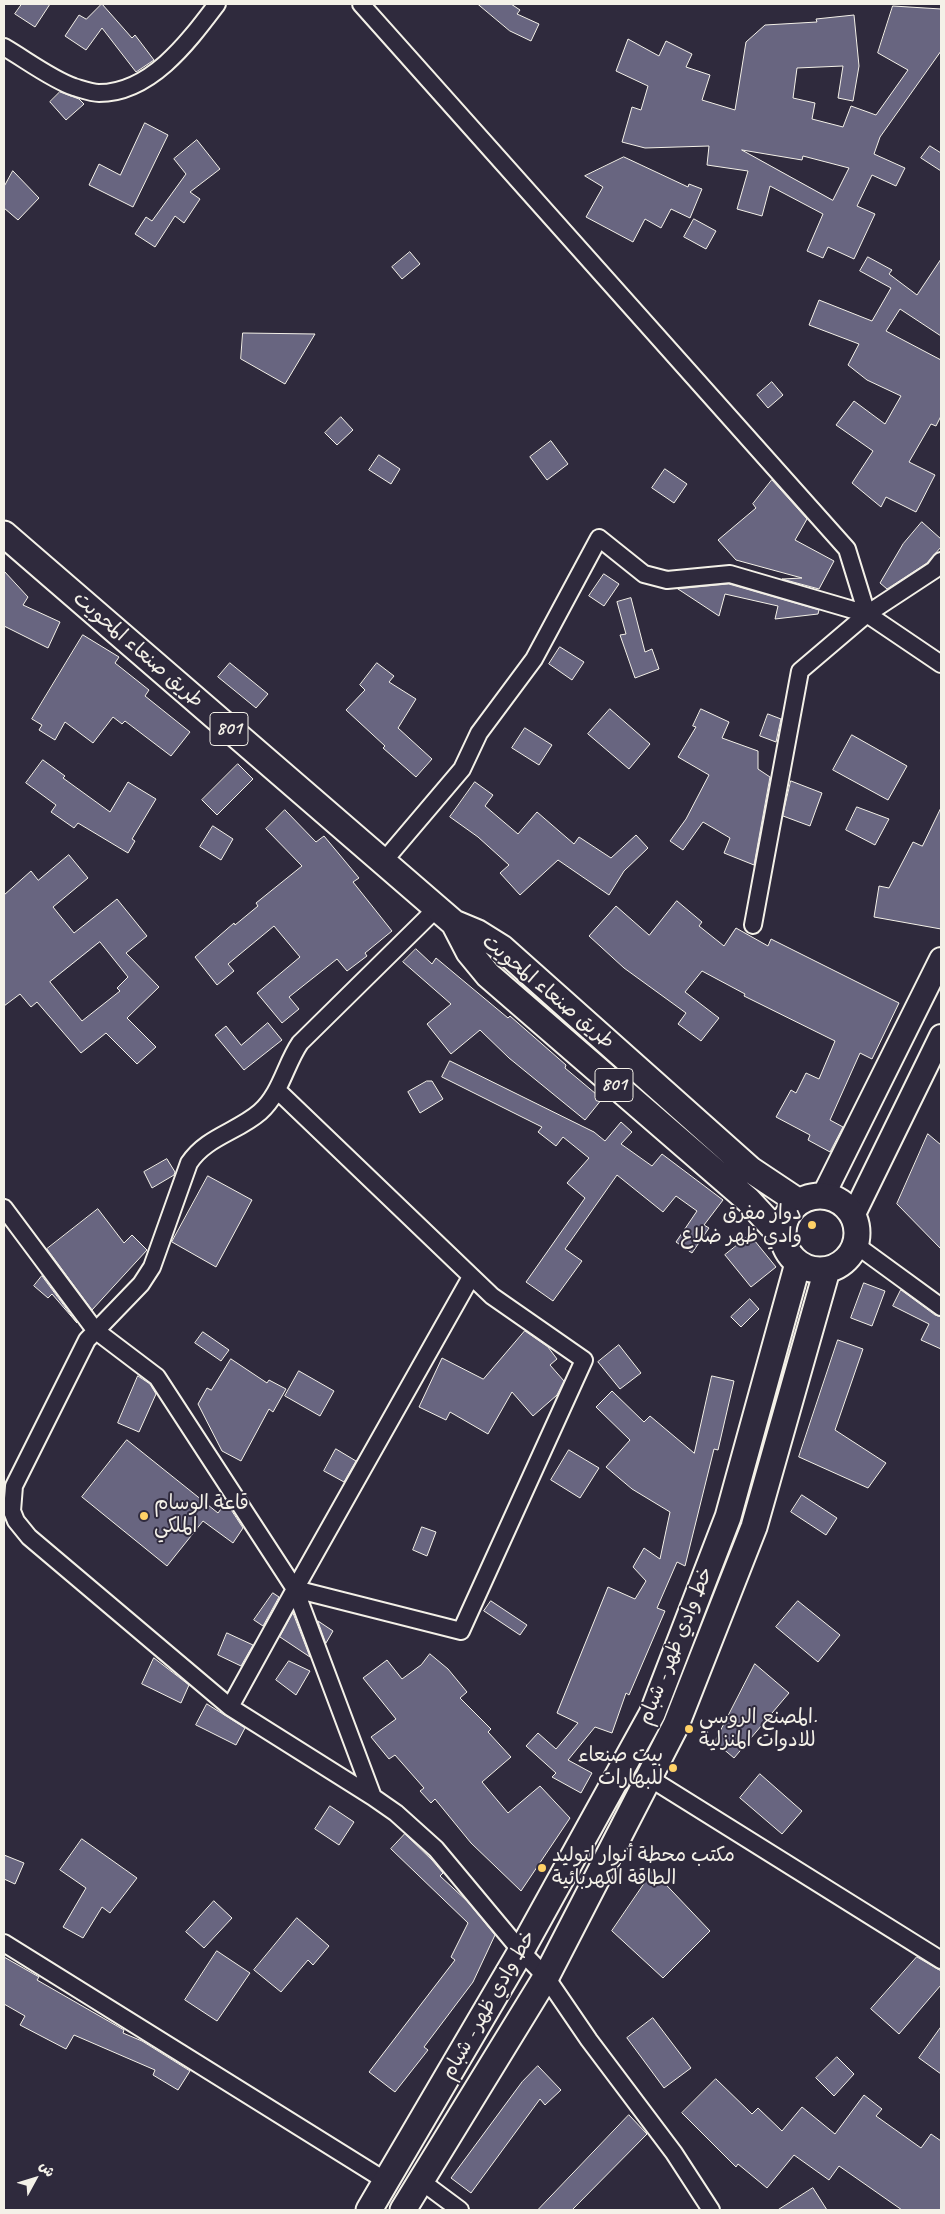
<!DOCTYPE html>
<html>
<head>
<meta charset="utf-8">
<style>
  body { margin:0 }
  #map { position:relative; width:945px; height:2214px; overflow:hidden; background:#2f2a3d; font-family:Caveat,"Playpen Sans Arabic",sans-serif }
  canvas { display:block }
  .frame { position:absolute; inset:0; border:5px solid #f4f1e8; pointer-events:none }
  .north { position:absolute; left:10px; top:2154px; width:50px; height:50px; -webkit-text-stroke:4px #2f2a3d; paint-order:stroke; rotate:51deg; font-size:14px; font-weight:700; line-height:20px; text-align:center; color:#f4f1e8 }
  .north::after { content:''; display:block; margin:auto; width:18px; height:22px; background:#f4f1e8; clip-path:polygon(50% 0,100% 100%,50% 72%,0 100%) }
</style>
</head>
<body>
<div id="map">
<canvas width="945" height="2214"></canvas>
<div class="frame"></div>
<div class="north">ش</div>
</div>
<script>
const g = document.querySelector('canvas').getContext('2d');
g.lineJoin = 'round';
function fillPath(path, color) { g.fillStyle = color; g.fill(path, 'evenodd'); }
function trace(path, color, width, dash) { g.strokeStyle = color; g.lineWidth = width; g.lineCap = dash ? 'butt' : 'round'; g.setLineDash(dash || []); g.stroke(path); }
function write(font, color, halo, rows, align = 'center') {
  g.font = font + ' Caveat,"Playpen Sans Arabic",sans-serif'; g.lineWidth = 4; g.setLineDash([]); g.textBaseline = 'middle'; g.strokeStyle = halo; g.fillStyle = color; for (const [text, x, y, turn = 0] of rows) {
    g.save(); g.translate(x, y); g.rotate((+turn || 0) * Math.PI / 180); g.textAlign = isNaN(turn) ? turn : align; if (halo) g.strokeText(text, 0, 0); g.fillText(text, 0, 0); g.restore();
  }
}
const building = new Path2D(`
  M22,4H50L35,27L15,14Z
  M102,4L132,38L135,35L154,60L136,72L102,28L86,50L65,36L79,15L86,19Z
  M478,4H511L520,10L517,14L539,24L531,41L510,31Z
  M893,6L941,9V51L880,137L874,154L905,168L896,186L872,175L857,206L875,214L854,259L828,247L823,258L807,251L823,214L770,186L762,216L737,209L748,171L707,165L709,146L645,148L622,142L632,107L641,110L648,86L616,71L628,39L659,56L666,41L692,54L686,67L710,75L702,100L735,110L746,42L765,25L817,22L816,19L854,15L859,66L853,101L838,98L843,66L797,68L793,98L815,103L812,119L843,127L851,106L876,115L908,70L878,53ZM742,150L802,160L803,156L849,168L833,200Z
  M60,92L79,99L84,104L66,120L50,102Z
  M145,123L168,135L133,207L89,185L99,164L120,175Z
  M197,140L220,169L190,192L200,199L184,223L175,216L155,247L135,234L146,217L152,221L186,174L174,159Z
  M930,146L941,153V171L921,158Z
  M624,157L688,187L689,184L702,189L690,218L671,209L661,228L645,219L633,242L586,217L603,187L585,176Z
  M13,171L39,198L18,220L4,208V187Z
  M694,219L716,231L706,249L684,237Z
  M410,252L420,264L402,279L392,267Z
  M868,257L892,270L889,274L917,295L941,259V336L900,309L886,331L941,360V416L936,426L931,424L909,462L935,475L916,512L886,497L881,507L852,483L873,451L836,425L854,401L885,424L901,396L867,380L848,365L859,344L809,325L819,300L872,321L891,288L860,271Z
  M243,333L315,334L285,384L241,359Z
  M772,382L783,395L768,408L757,395Z
  M341,417L353,430L337,445L325,433Z
  M551,441L568,464L547,480L530,457Z
  M379,455L400,469L391,484L369,470Z
  M665,469L687,484L674,503L652,488Z
  M772,480L807,519L795,540L834,561L819,589L782,579L802,578L736,560L718,540L756,508L753,504Z
  M922,522L941,539V547L927,563L887,589L880,583L903,544Z
  M4,571L28,597L23,605L60,622L48,648L4,626Z
  M604,574L619,584L604,606L589,596Z
  M729,584L819,610L818,614L775,619L778,606L725,594L719,616L678,589Z
  M631,598L645,652L652,649L659,669L635,678L620,635L626,634L617,602Z
  M83,635L119,657L115,663L149,690L145,696L190,732L171,756L125,721L122,724L113,717L93,743L65,722L55,740L39,730L42,725L32,719Z
  M560,647L584,662L572,680L549,664Z
  M230,663L268,694L256,708L218,677Z
  M377,663L394,676L389,682L416,699L398,728L432,759L416,777L383,748L385,746L346,710L365,690L360,685Z
  M610,709L650,744L629,769L588,734Z
  M701,709L729,722L722,738L758,751V769L770,777L754,865L724,853L730,838L703,822L683,850L670,841L686,819L709,775L678,757L696,727L693,726Z
  M768,714L781,719L776,742L760,736Z
  M525,728L552,745L539,765L512,748Z
  M852,735L907,766L888,800L833,770Z
  M43,760L65,776L63,778L110,812L128,782L156,799L132,839L135,841L128,853L78,823L74,828L51,812L56,805L26,783Z
  M238,764L253,779L217,815L202,800Z
  M791,781L822,793L810,826L783,816Z
  M475,782L493,795L485,806L518,834L537,812L574,844L579,837L611,858L636,835L648,848L624,871L609,895L558,860L520,895L500,873L509,865L478,837L450,817Z
  M857,807L889,819L875,845L846,830Z
  M941,808V929L874,917L879,886L889,888L913,842L922,846Z
  M285,810L316,842L324,836L359,878L353,882L392,931L365,953L367,956L347,971L337,959L289,997L299,1009L282,1023L257,993L300,957L274,926L228,964L234,971L217,985L195,957L234,923L235,925L258,906L256,903L302,866L266,829Z
  M213,826L233,839L221,860L200,847Z
  M69,855L88,878L53,907L74,933L117,899L147,936L126,953L159,987L127,1018L156,1047L137,1064L106,1033L81,1053L37,1002L31,1007L20,994L4,1006V895L31,871L38,880ZM100,942L128,977L117,988L120,991L82,1021L50,982Z
  M677,901L702,922L699,926L724,946L736,928L768,946L771,939L899,1003L872,1059L860,1053L830,1120L843,1127L830,1152L808,1140L810,1135L776,1117L791,1090L796,1093L806,1073L819,1079L835,1041L744,996L745,994L702,971L685,992L719,1018L701,1041L678,1024L686,1013L624,968L589,936L616,906L649,935Z
  M416,949L432,964L436,958L508,1018L510,1016L566,1065L565,1068L602,1099L585,1120L509,1058L480,1030L451,1054L427,1024L451,1004L403,962Z
  M268,1023L282,1040L244,1070L215,1035L226,1026L241,1045Z
  M450,1061L594,1132L605,1141L621,1122L632,1132L621,1144L652,1166L662,1154L723,1200L704,1225L709,1228L692,1253L676,1242L697,1211L676,1196L663,1212L617,1175L565,1249L582,1261L553,1301L526,1282L585,1198L567,1183L589,1158L563,1137L556,1146L538,1132L542,1127L442,1077Z
  M427,1081H432L443,1099L420,1113L408,1092Z
  M928,1134L941,1145V1249L897,1204Z
  M167,1159L175,1172L174,1175L152,1188L144,1172Z
  M208,1176L252,1200L216,1267L172,1242Z
  M98,1209L124,1243L132,1235L147,1250L92,1310L47,1249Z
  M750,1235L776,1267L751,1287L725,1255Z
  M42,1276L77,1323L52,1294L48,1298L34,1286Z
  M864,1283L885,1291L872,1326L851,1318Z
  M901,1290L935,1315L941,1317V1349L921,1340L929,1324L893,1306Z
  M750,1299L759,1309L741,1327L731,1317Z
  M525,1331L548,1347L557,1359L550,1365L564,1381L557,1395L533,1416L512,1392L488,1434L450,1412L446,1420L419,1407L442,1358L483,1379Z
  M203,1332L229,1350L221,1361L195,1343Z
  M838,1340L863,1349L835,1430L886,1463L868,1488L799,1457Z
  M619,1345L641,1373L620,1389L598,1362Z
  M231,1359L267,1383L269,1380L286,1389L273,1412L269,1409L241,1461L222,1451L198,1404L207,1388L211,1390Z
  M299,1371L334,1391L320,1416L285,1396Z
  M138,1376L150,1384L156,1394L139,1432L118,1423Z
  M712,1376L734,1381L718,1450L714,1449L685,1566L677,1562L657,1608L665,1611L629,1695L626,1693L612,1733L595,1727L568,1760L592,1773L581,1793L552,1777L556,1773L526,1746L538,1733L556,1749L578,1723L557,1713L608,1587L635,1599L646,1581L633,1567L644,1548L660,1559L670,1512L632,1489L606,1467L630,1440L596,1407L612,1391L644,1422L650,1416L694,1453Z
  M127,1440L218,1513L226,1502L243,1528L233,1543L203,1521L167,1566L82,1497Z
  M336,1449L356,1461L344,1482L324,1471Z
  M569,1450L599,1468L580,1498L551,1480Z
  M802,1495L837,1518L826,1535L791,1512Z
  M422,1527L436,1532L427,1556L413,1550Z
  M273,1593L279,1597L263,1626L254,1620Z
  M491,1601L527,1625L520,1635L484,1611Z
  M798,1601L840,1635L818,1662L776,1627Z
  M293,1613L310,1657L280,1637Z
  M318,1621L333,1631L326,1643Z
  M227,1633L253,1645L241,1666L218,1655Z
  M430,1654L448,1669L467,1692L460,1698L491,1729L488,1732L511,1757L482,1782L508,1813L540,1786L570,1818L521,1891L471,1843L435,1799L431,1803L420,1791L424,1788L395,1755L389,1759L371,1737L396,1719L363,1678L387,1660L402,1679L421,1665Z
  M154,1658L189,1685L181,1703L142,1684Z
  M289,1661L310,1671L296,1695L276,1680Z
  M755,1664L789,1693L734,1758L715,1742Z
  M207,1704L245,1728L236,1745L196,1725Z
  M760,1774L802,1811L782,1834L740,1798Z
  M330,1806L354,1822L339,1845L315,1829Z
  M405,1834L432,1860L443,1873L440,1876L467,1901L495,1935L473,1982L424,2047L428,2050L395,2092L369,2072L455,1960L451,1957L468,1923L391,1849Z
  M82,1839L137,1878L110,1913L102,1907L83,1938L63,1927L86,1888L60,1870Z
  M4,1855L24,1863L15,1884L4,1879Z
  M653,1871L710,1931L663,1978L612,1931Z
  M214,1901L232,1918L204,1948L186,1932Z
  M297,1918L329,1946L313,1965L308,1960L281,1992L254,1970Z
  M217,1951L250,1973L217,2021L185,2000Z
  M4,1957L39,1977L37,1980L124,2030L123,2033L142,2041L190,2071L178,2090L153,2075L155,2070L74,2035L66,2049L20,2025L25,2016L4,2004Z
  M917,1957L941,1971V1985L899,2034L871,2009Z
  M653,2018L691,2068L664,2088L627,2038Z
  M941,2027V2074L919,2058Z
  M837,2057L854,2074L834,2096L816,2078Z
  M538,2066L561,2090L545,2105L540,2099L471,2193L451,2178L522,2082Z
  M716,2079L752,2114L758,2108L782,2131L802,2107L835,2134L864,2095L882,2109L876,2116L921,2148L931,2134L941,2141V2210H902L839,2166L829,2180L794,2155L767,2188L738,2164L736,2167L682,2113Z
  M629,2115L647,2134L572,2210H538Z
  M813,2188L827,2210H778Z`);
const street = new Path2D(`
  M361,4L847,549L867,614
  M4,47C25,59 51,79 74,87C81,89 92,93 99,93C151,93 189,41 217,4
  M383,862L462,769L479,733L534,659L599,538L644,574L667,580L730,574L867,614L941,664
  M437,908L300,1043C285,1065 281,1093 260,1112C237,1132 206,1137 189,1163L152,1267L141,1284L87,1340L14,1486L12,1511L16,1521L29,1537L230,1707L373,1797L396,1813L436,1849L521,1951L546,1977L589,2040L674,2153L711,2210
  M753,925L800,671L867,614L934,570L941,561
  M277,1090L492,1296L584,1360L461,1631L295,1589
  M4,1208L95,1330L157,1377L295,1589L230,1707
  M856,1245L941,1307
  M295,1589L471,1277
  M295,1589L373,1797
  M648,1777L941,1960
  M4,1943L386,2181
  M421,2181L460,2210`);
const secondary = new Path2D(`
  M823,1196L941,959
  M853,1216L941,1036`);
const primary = new Path2D(`
  M4,534L454,923L478,933L502,948L751,1170L799,1202
  M454,923L469,952L488,975L748,1200L783,1238
  M783 1233a37 37 0 1 1 74 0a37 37 0 1 1-74 0Z
  M369,2210L521,1951L652,1714L728,1517L798,1263
  M403,2210L546,1977L676,1725L754,1527L827,1270`);
const markers = [
  [812,1225,5,"#ffd166"],
  [144,1516,5,"#ffd166"],
  [689,1729,5,"#ffd166"],
  [673,1768,5,"#ffd166"],
  [542,1868,5,"#ffd166"]
];
const shields = [
  [229,729,38],
  [614,1085,38]
];
const shieldNames = [
  ["801",229,729],
  ["801",614,1085]
];
const streetNames = [
  ["طريق صنعاء المحويت",138,650,41],
  ["طريق صنعاء المحويت",548,992,40],
  ["خط وادي ظهر - شبام",676,1646,-68],
  ["خط وادي ظهر - شبام",489,2005,-60]
];
const poiNames = [
  ["دوار مفرق",802,1214,"right"],
  ["وادي ظهر ضلاع",802,1237,"right"],
  ["قاعة الوسام",154,1504],
  ["الملكي",154,1527],
  ["المصنع الروسي.",699,1718],
  ["للادوات المنزلية",699,1741],
  ["بيت صنعاء",663,1756,"right"],
  ["للبهارات",663,1779,"right"],
  ["مكتب محطة أنوار لتوليد",552,1856],
  ["الطاقة الكهربائية",552,1879]
];
fillPath(building, '#686580');
trace(building, '#f4f1e8', 1);
trace(street, '#f4f1e8', 20);
trace(secondary, '#f4f1e8', 26);
trace(primary, '#f4f1e8', 29);
trace(street, '#2f2a3d', 16);
trace(secondary, '#2f2a3d', 22);
trace(primary, '#2f2a3d', 25);
for (const [x, y, r, color] of markers) { const dot = new Path2D(); dot.arc(x, y, r, 0, 2 * Math.PI); g.fillStyle = color; g.fill(dot); trace(dot, '#2f2a3d', 2); }
for (const [x, y, w] of shields) { const box = new Path2D(); box.roundRect(x - w / 2, y - 16.5, w, 33, 4); g.fillStyle = '#2f2a3d'; g.fill(box); trace(box, '#f4f1e8', 1); }
write('bold 19px', '#f4f1e8', null, shieldNames);
write('20px', '#f4f1e8', '#2f2a3d', streetNames);
write('20px', '#f4f1e8', '#2f2a3d', poiNames, 'left');
</script>
</body>
</html>
